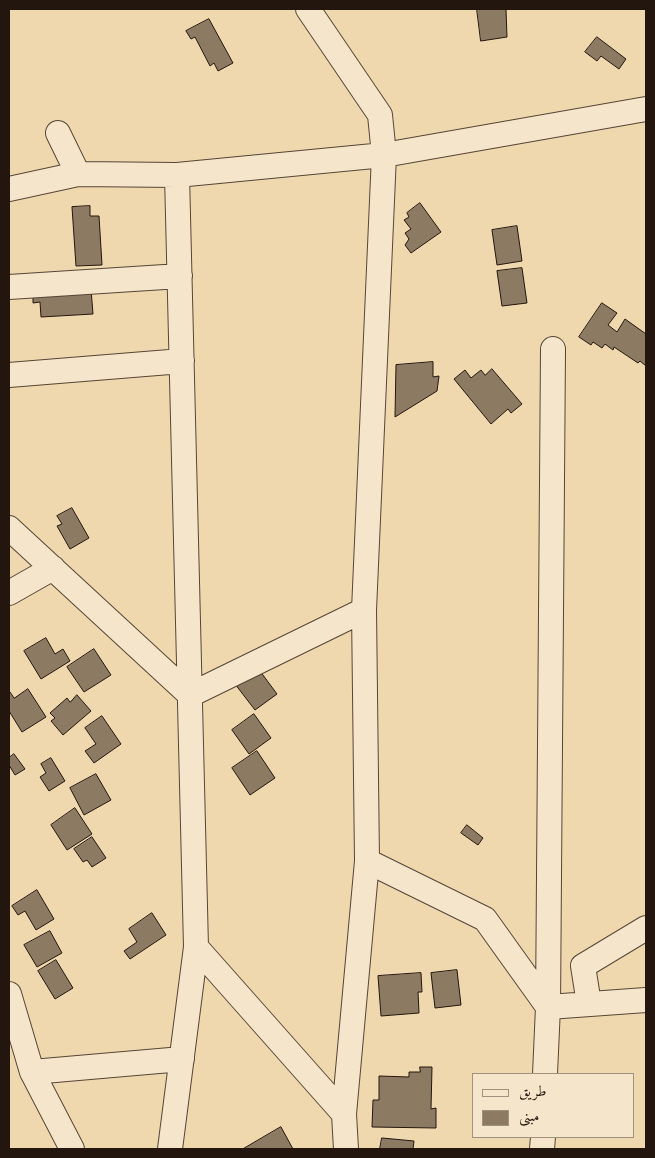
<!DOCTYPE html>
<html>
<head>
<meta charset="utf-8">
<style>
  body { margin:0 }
  #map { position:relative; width:655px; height:1158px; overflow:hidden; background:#efd7ae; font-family:"Old Standard TT",Amiri,serif }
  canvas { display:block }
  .frame { position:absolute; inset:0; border:10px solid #23160f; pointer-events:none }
  .legend { position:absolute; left:472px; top:1073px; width:162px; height:65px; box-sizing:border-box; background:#f5e5ca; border:1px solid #a1927f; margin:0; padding:6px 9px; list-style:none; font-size:15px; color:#23160f }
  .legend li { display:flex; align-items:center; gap:10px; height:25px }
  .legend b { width:25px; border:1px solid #a1927f }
</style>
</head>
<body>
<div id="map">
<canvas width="655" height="1158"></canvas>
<div class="frame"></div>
<ul class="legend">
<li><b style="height:6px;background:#f5e5ca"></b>طريق</li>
<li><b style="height:14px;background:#8d7a62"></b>مبنى</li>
</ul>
</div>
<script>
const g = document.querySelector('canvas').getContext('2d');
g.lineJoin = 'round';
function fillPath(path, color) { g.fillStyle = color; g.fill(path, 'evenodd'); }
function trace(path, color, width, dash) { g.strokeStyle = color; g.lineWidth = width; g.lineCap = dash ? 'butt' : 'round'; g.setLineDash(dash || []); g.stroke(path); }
const building = new Path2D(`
  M477,9H506L507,37L481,41Z
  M209,19L233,63L218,71L214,63L210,66L195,37L191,39L186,31Z
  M597,37L626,59L619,69L601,56L597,61L585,52Z
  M420,203L441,232L411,253L405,245L409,239L405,233L411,229L404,220L409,217L407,213Z
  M90,206V216H99L102,265L76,266L72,207Z
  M517,226L522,261L497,265L492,230Z
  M522,268L527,303L502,306L497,271Z
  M91,289L93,314L41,317L40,302L33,303V293Z
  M602,303L617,313L608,325L617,332L625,319L646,334V366L640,361L638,363L614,347L613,350L605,344L602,348L593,342L591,345L579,337Z
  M433,362V377L439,376L437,391L395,417L396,365Z
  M492,369L522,404L511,413L508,409L491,424L454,379L465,370L471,378L481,370L485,375Z
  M72,508L89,538L70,549L57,526L62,524L57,516Z
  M46,638L55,654L63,649L70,661L41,679L24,651Z
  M94,649L111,675L84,692L67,667Z
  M257,667L277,694L255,710L235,684Z
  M28,689L46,717L22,732L9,711V692H10L14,698Z
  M77,695L91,711L63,735L51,721L55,718L50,713L67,698L70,702Z
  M254,714L271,738L249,754L232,730Z
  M102,716L121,744L94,763L85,751L96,744L85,728Z
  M257,751L275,778L250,795L232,768Z
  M14,754L25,769L15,775L9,765V758Z
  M51,758L65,781L49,791L40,777L46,773L41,764Z
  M96,774L111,800L84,815L70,788Z
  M75,808L92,834L67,850L51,825Z
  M467,825L483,838L478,845L461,833Z
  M92,837L106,858L92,867L87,860L83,862L74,849Z
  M37,890L54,919L36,930L25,911L18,915L12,906Z
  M152,913L166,935L130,959L124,951L137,942L129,929Z
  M50,931L62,953L37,967L24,945Z
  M56,960L73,988L55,999L38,971Z
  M457,970L461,1005L435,1008L431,973Z
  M421,973L422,992H418L419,1013L381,1016L378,976Z
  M420,1067H432L431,1109L436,1108V1128L372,1127L373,1100H379V1076L409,1077V1072H420Z
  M281,1127L293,1149H243Z
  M382,1138L414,1141L413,1149H380Z`);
const minor = new Path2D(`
  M308,9L380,115L384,155L364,610L367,861L344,1114L346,1149
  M58,133L78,174
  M9,189L78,174L177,175L384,155L646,109
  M9,287L180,276
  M9,375L182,361
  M9,528L190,695L364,610
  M9,593L53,568
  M367,861L485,919L548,1007L646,1000
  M196,947L344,1114
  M9,994L32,1072L72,1149
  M589,1004L583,966L646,928
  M32,1072L182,1059
  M545,1074L548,1007L553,349
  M170,1149L196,947L177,175
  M542,1149L543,1137`);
fillPath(building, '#8d7a62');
trace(building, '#23160f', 1);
trace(minor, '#564637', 26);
trace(minor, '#f5e5ca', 24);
</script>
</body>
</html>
